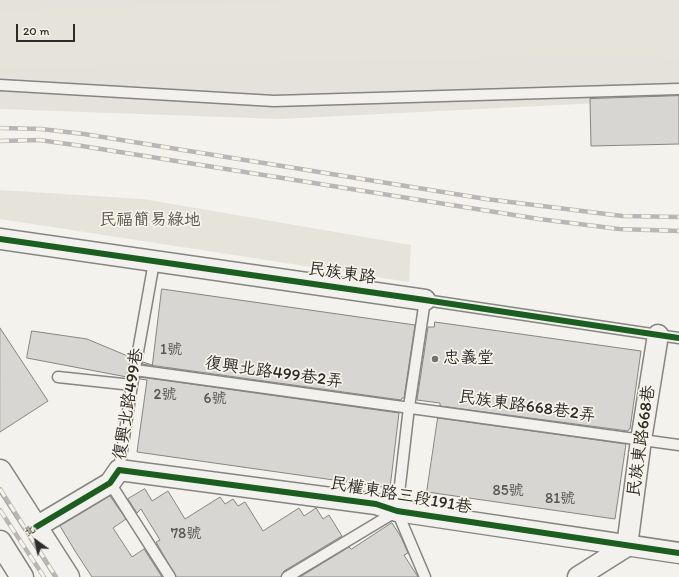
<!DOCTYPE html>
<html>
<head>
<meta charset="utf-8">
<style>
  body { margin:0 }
  #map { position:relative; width:679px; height:577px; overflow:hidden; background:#f4f2ec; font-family:Itim,"LXGW WenKai TC",sans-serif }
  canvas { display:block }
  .north { position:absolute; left:16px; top:521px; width:40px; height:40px; -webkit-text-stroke:3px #f7f3e8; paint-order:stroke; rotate:327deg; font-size:11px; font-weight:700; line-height:16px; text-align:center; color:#2b2b2b }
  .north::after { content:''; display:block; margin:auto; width:14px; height:18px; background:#2b2b2b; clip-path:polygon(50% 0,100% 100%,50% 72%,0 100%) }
  .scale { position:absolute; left:16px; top:24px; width:59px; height:18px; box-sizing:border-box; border:2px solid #2b2b2b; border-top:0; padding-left:5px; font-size:12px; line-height:14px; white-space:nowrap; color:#2b2b2b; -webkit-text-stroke:3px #f7f3e8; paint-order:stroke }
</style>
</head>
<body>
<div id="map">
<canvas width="679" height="577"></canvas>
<div class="north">北</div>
<div class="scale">20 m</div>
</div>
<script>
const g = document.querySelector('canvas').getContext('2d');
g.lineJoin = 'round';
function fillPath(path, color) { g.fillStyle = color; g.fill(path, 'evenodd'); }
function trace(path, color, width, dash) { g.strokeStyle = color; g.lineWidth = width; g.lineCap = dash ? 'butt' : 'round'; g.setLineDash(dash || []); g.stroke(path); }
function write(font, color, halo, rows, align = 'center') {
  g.font = font + ' Itim,"LXGW WenKai TC",sans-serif'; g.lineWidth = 3.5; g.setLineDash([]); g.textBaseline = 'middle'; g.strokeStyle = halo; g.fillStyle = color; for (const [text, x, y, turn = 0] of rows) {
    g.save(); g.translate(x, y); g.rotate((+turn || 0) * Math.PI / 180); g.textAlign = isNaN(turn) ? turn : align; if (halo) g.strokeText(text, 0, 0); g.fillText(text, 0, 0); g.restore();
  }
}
const built = new Path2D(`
  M0,0H679V99L280,119L0,109Z`);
const green = new Path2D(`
  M330,0H679V59L625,55L0,68V11Z
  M0,190L143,199L411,245L409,282L0,219Z`);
const building = new Path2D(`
  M679,96V144L591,146L590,99Z
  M162,289L415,325L404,398H402L401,400L142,364L143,362L152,365Z
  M435,322L641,351L630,429H629L628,431L440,406V403L417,400L428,327H434Z
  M0,328L48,401L0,432Z
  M32,331L87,339L130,357L127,377L27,358Z
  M140,377L399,413L390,488L137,452L147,380L140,379Z
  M438,418L626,444L615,519L427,492Z
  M145,489L152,501L168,491L185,519L220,497L225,504L233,499L238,506L245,502L263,531L299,508L304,516L316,508L323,519L329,515L342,536L284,571L281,577H176L156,542L160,540L141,509L137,513L128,499Z
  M110,496L126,519L113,528L132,557L144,549L162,577H92L75,551L60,526Z
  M392,523L401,537L408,553L404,555L418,577H300L349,547L351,549Z`);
const lane = new Path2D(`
  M0,85L274,101L679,89
  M135,370L679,445
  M58,377L132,385
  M119,470L132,385L154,262
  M110,483L170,577
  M287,577L397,511
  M425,577L397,511L409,407L425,300L679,338`);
const street = new Path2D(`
  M0,239L425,300
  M36,527L110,483L119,470L376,504L397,511L679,553
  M578,577L627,546L641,440L658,335`);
const secondary = new Path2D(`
  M0,471L68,577
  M0,542L22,577`);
const rail = new Path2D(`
  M0,128L41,129L84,134L486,199L622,216L679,217
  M0,141L39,140L82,146L539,219L619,229L679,231
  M0,489L56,577
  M0,510L44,577`);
const cycleway = new Path2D(`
  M0,239L425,300L679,338
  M36,527L110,483L119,470L376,504L397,511L679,553`);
const markers = [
  [435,359,4,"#71716f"]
];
const numberNames = [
  ["1號",171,350],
  ["2號",165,395],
  ["6號",215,399],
  ["85號",508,491],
  ["81號",560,499],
  ["78號",186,534]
];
const parkNames = [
  ["民福簡易綠地",150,221]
];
const streetNames = [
  ["民族東路",342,274,8],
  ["復興北路499巷2弄",274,373,8],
  ["復興北路499巷",129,404,-81],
  ["民族東路668巷2弄",527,407,8],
  ["民族東路668巷",642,441,-82],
  ["民權東路三段191巷",401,496,10]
];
const poiNames = [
  ["忠義堂",443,359]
];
fillPath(built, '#e5e2db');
fillPath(green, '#e6e3da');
fillPath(building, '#d7d6d2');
trace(building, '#858582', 1);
trace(lane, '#858582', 13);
trace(street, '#858582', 23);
trace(secondary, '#858582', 25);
trace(lane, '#f2f1ed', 10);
trace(street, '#f2f1ed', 20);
trace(secondary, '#f2f1ed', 22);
trace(rail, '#b8b7b5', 4.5);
trace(rail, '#f7f3e8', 3, [9]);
trace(cycleway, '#1b5e20', 6);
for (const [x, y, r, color] of markers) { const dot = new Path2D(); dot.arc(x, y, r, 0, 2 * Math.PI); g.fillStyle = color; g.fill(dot); trace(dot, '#f7f3e8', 1.5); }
write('15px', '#565655', null, numberNames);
write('17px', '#575653', '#f7f3e8', parkNames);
write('17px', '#2b2b2b', '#f7f3e8', streetNames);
write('17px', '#2b2b2b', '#f7f3e8', poiNames, 'left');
</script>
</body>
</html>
